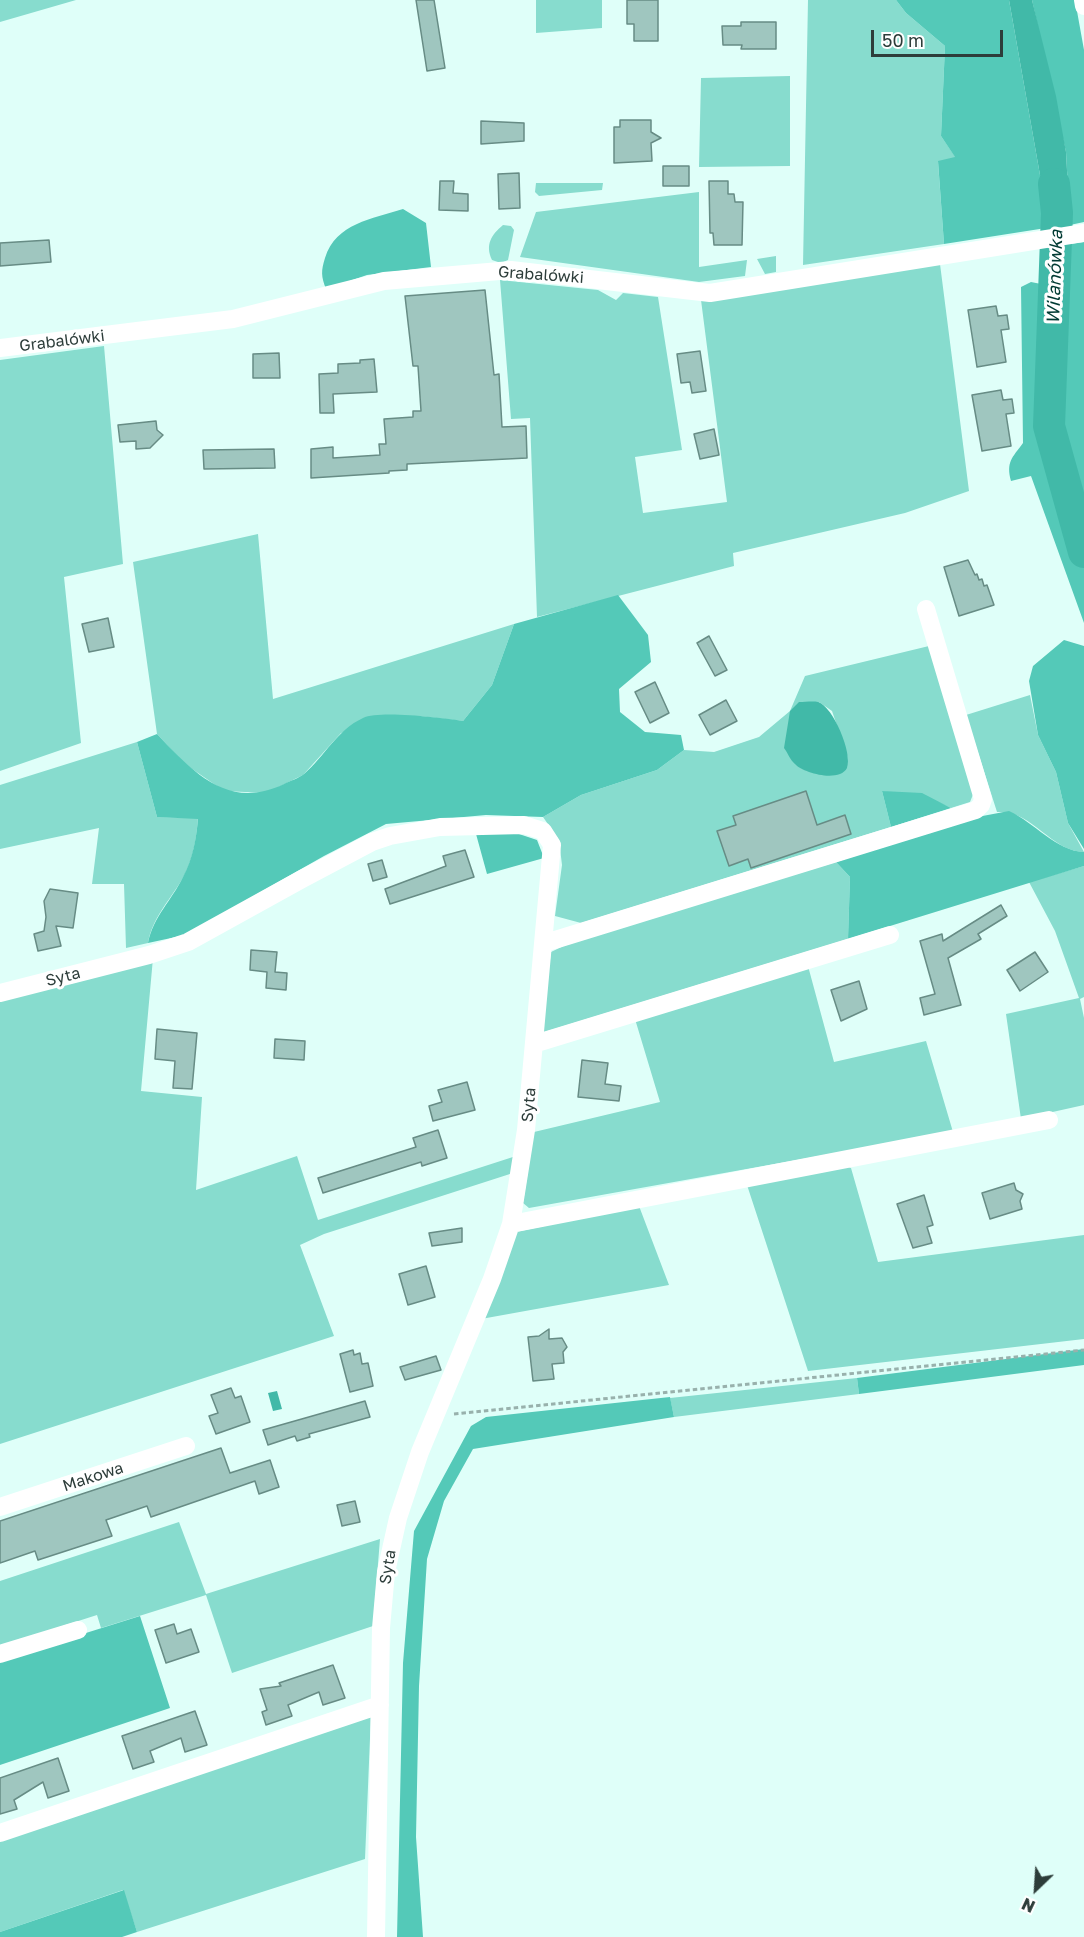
<!DOCTYPE html>
<html>
<head>
<meta charset="utf-8">
<style>
  body { margin:0 }
  #map { position:relative; width:1084px; height:1937px; overflow:hidden; background:#dffff9; font-family:"Golos Text",sans-serif }
  canvas { display:block }
  .north { position:absolute; left:1006px; top:1859px; width:60px; height:60px; -webkit-text-stroke:4px #fff; paint-order:stroke; rotate:205deg; font-size:16px; font-weight:700; line-height:24px; text-align:center; color:#2d3d3a }
  .north::after { content:''; display:block; margin:auto; width:21px; height:27px; background:#2d3d3a; clip-path:polygon(50% 0,100% 100%,50% 72%,0 100%) }
  .scale { position:absolute; left:871px; top:30px; width:132px; height:27px; box-sizing:border-box; border:3px solid #2d3d3a; border-top:0; padding-left:8px; font-size:18px; line-height:21px; white-space:nowrap; color:#2d3d3a; -webkit-text-stroke:4px #fff; paint-order:stroke }
</style>
</head>
<body>
<div id="map">
<canvas width="1084" height="1937"></canvas>
<div class="north">N</div>
<div class="scale">50 m</div>
</div>
<script>
const g = document.querySelector('canvas').getContext('2d');
g.lineJoin = 'round';
function fillPath(path, color) { g.fillStyle = color; g.fill(path, 'evenodd'); }
function trace(path, color, width, dash) { g.strokeStyle = color; g.lineWidth = width; g.lineCap = dash ? 'butt' : 'round'; g.setLineDash(dash || []); g.stroke(path); }
function write(font, color, halo, rows, align = 'center') {
  g.font = font + ' "Golos Text",sans-serif'; g.lineWidth = 6; g.setLineDash([]); g.textBaseline = 'middle'; g.strokeStyle = halo; g.fillStyle = color; for (const [text, x, y, turn = 0] of rows) {
    g.save(); g.translate(x, y); g.rotate((+turn || 0) * Math.PI / 180); g.textAlign = isNaN(turn) ? turn : align; if (halo) g.strokeText(text, 0, 0); g.fillText(text, 0, 0); g.restore();
  }
}
const green = new Path2D(`
  M0,0H76L0,22Z
  M536,0H602V28L536,33Z
  M808,0H896L906,13L945,46L941,136L956,158L938,162L944,244L803,265Z
  M790,76V166L699,167L701,78Z
  M536,183H603L602,190L539,196L535,192Z
  M699,192V267L747,260L745,276L699,282L520,257L536,212Z
  M503,225L511,226L514,230L508,260L501,263L492,260C485,245 491,235 503,225Z
  M776,256V272L765,274L757,259Z
  M940,264L969,491L905,513L733,553L734,566L537,617L530,418L511,419L500,280L598,290L616,300L623,293L658,297L682,450L635,457L643,513L727,502L701,300Z
  M104,346L123,564L64,577L81,743L0,771V360Z
  M258,534L273,699L514,624L492,685L463,721L419,716L341,733L303,775L266,793L224,791L185,764L157,734L133,562Z
  M929,646L974,792L970,802L951,808L938,802L882,791L891,827L581,923L555,916L562,865L559,840L543,817L581,795L657,770L684,750L714,752L759,737L790,711L805,676ZM819,702L832,711L848,758L847,768Z
  M1030,695L1038,735L1056,772L1068,823L1084,852C1050,851 1033,810 997,812L966,715Z
  M137,742L157,817L198,818C196,841 193,861 181,881C169,901 152,919 148,943L126,948L124,884H92L99,828L0,849V785Z
  M836,862L850,877L848,939L541,1033L551,952L576,940Z
  M1084,866V997L1080,999L1084,1018V1105L1021,1119L1006,1014L1079,998L1055,931L1029,882Z
  M153,958L141,1091L202,1097L196,1190L297,1156L318,1220L516,1156L513,1173L324,1234L300,1245L334,1336L0,1444V999Z
  M808,966L834,1062L926,1041L953,1132L529,1208L523,1203L534,1132L660,1102L635,1019Z
  M846,1166L851,1168L878,1262L1084,1235V1339L808,1371L747,1185Z
  M639,1206L669,1285L481,1319L516,1232Z
  M857,1378L859,1394L674,1417L670,1398Z
  M179,1522L206,1594L380,1539L373,1626L232,1673L206,1595L101,1628L97,1615L0,1646V1581Z
  M371,1714L365,1859L137,1932L123,1890L0,1932V1839Z`);
const forest = new Path2D(`
  M896,0H1009L1043,192L1046,228L944,244L938,161L955,157L941,136L945,46L906,13Z
  M1032,0H1075L1084,50V222L1070,225L1066,152Z
  M403,209L426,223L431,267L367,275L326,289C321,276 321,271 325,258C336,223 372,219 403,209Z
  M1084,242V623L1031,476L1011,481C1006,462 1012,458 1023,443L1021,287L1031,282L1041,284L1040,248Z
  M618,595L648,635L651,662L619,689L620,712L645,732L681,735L684,750L657,770L581,795L543,817L486,815L386,824L324,856L185,935L148,943C153,917 172,900 183,877C193,858 196,840 198,819L157,817L137,742L157,734C193,772 228,811 284,784C290,781 299,778 304,774C325,756 337,730 363,718C380,710 442,718 463,721L492,685L514,624Z
  M1064,640L1084,646V849L1068,823L1056,772L1038,735L1029,681L1033,666Z
  M882,791L922,793L951,808L891,827Z
  M1009,811C1034,822 1056,851 1084,852V866L848,939L850,877L836,862L972,818Z
  M516,833L537,840L544,858L487,874L476,834Z
  M1084,1349V1365L859,1394L857,1378Z
  M670,1397L674,1417L473,1449L444,1501L427,1559L419,1686L416,1837L423,1937H397L403,1663L414,1531L471,1426L486,1417Z
  M140,1616L170,1708L0,1765V1660Z
  M124,1890L137,1932L122,1937H0V1932Z`);
const water = new Path2D(`
  M1009,0H1032L1056,96L1066,152L1070,225L1046,228L1043,192Z
  M799,702C805,702 813,701 818,702C833,706 853,754 847,768C839,783 803,773 795,764C790,760 788,753 784,748L790,711Z
  M277,1391L282,1409L273,1411L268,1393Z`);
const river = new Path2D(`
  M1054,184L1057,213L1049,426L1084,552`);
const building = new Path2D(`
  M416,0H434L445,68L427,71Z
  M627,0H658V41H634V24H627Z
  M741,22H776V49H741L742,45H723L722,26H741Z
  M620,120H651V132L661,138L651,143L652,161L614,163V127H620Z
  M481,121L524,123V141L481,144Z
  M663,166H689V186H663Z
  M519,173L520,208L499,209L498,174Z
  M440,181H454L453,193L468,194V211L439,210Z
  M709,181H728V194H734L735,202H743L742,245H714L713,233H710Z
  M49,240L51,262L0,266V243Z
  M485,290L494,375L499,374L502,427L526,426L527,458L407,464V470L389,471V473L311,478V449L333,447V458L380,455L379,444H386L384,419L413,417V411H421L418,366H413L405,296Z
  M996,306L998,316L1007,315L1009,329L1001,330L1006,362L977,367L968,310Z
  M700,351L706,391L692,393L690,382L681,383L677,354Z
  M279,353L280,378H253V354Z
  M374,359L377,392L333,394L334,413H320L319,374L338,373V364L360,363V360Z
  M1001,390L1003,400L1012,399L1014,413L1006,414L1011,446L982,451L972,395Z
  M156,421L157,430L163,435L150,448L136,449V441L120,442L118,425Z
  M714,429L719,455L700,459L694,434Z
  M274,449L275,468L204,469L203,450Z
  M968,560L975,575L977,574L979,580L982,579L984,586L987,585L994,605L959,616L944,567Z
  M108,618L114,647L89,652L82,624Z
  M709,636L727,670L715,676L697,643Z
  M655,682L669,713L650,723L635,692Z
  M726,700L737,721L710,735L699,715Z
  M806,791L817,825L845,815L851,834L751,868L748,859L729,866L717,831L736,825L733,816Z
  M465,850L474,877L390,904L385,889L446,866L443,856Z
  M382,860L387,877L373,881L368,864Z
  M50,889L78,893L73,928L56,926L61,946L38,951L34,934L44,931L46,917L44,901Z
  M1001,905L1007,916L978,934L981,939L948,958L961,1005L924,1015L920,998L935,994L920,941L942,934L943,941Z
  M251,950L277,952L275,972L287,973L286,990L266,988L267,972L250,970Z
  M1035,952L1048,972L1020,991L1007,970Z
  M859,981L867,1009L841,1021L831,990Z
  M157,1029L197,1033L192,1089L173,1088L175,1061L155,1059Z
  M275,1039L305,1041L304,1060L274,1058Z
  M582,1060L608,1063L605,1084L621,1086L619,1101L578,1097Z
  M467,1082L475,1110L433,1121L429,1106L442,1102L438,1090Z
  M438,1130L447,1158L422,1166L421,1162L323,1193L318,1178L416,1147L413,1138Z
  M1014,1183L1016,1190L1023,1194L1020,1201L1022,1209L990,1219L982,1193Z
  M924,1195L933,1225L927,1227L932,1243L913,1248L897,1204Z
  M462,1228V1242L432,1246L429,1233Z
  M426,1266L435,1297L408,1305L399,1274Z
  M549,1329V1339L562,1338L567,1347L563,1352L564,1363L552,1364L554,1379L533,1381L528,1337L539,1336Z
  M353,1350L354,1355L360,1353L362,1364L368,1363L373,1386L350,1392L340,1354Z
  M436,1356L441,1370L405,1380L400,1367Z
  M231,1388L235,1398L241,1396L250,1422L216,1434L209,1416L218,1413L211,1395Z
  M365,1401L370,1417L309,1434L310,1437L297,1441L295,1436L268,1445L263,1430Z
  M221,1448L230,1473L270,1460L279,1487L259,1494L255,1481L151,1517L147,1506L106,1520L112,1536L38,1560L35,1551L0,1563V1521Z
  M355,1501L360,1522L342,1526L337,1505Z
  M174,1624L177,1634L191,1629L199,1652L166,1663L155,1630Z
  M333,1665L345,1698L323,1705L319,1692L288,1705L292,1716L266,1725L262,1712L267,1710L260,1689L281,1686L279,1683Z
  M195,1711L207,1745L185,1752L181,1738L150,1751L154,1762L133,1769L122,1736Z
  M58,1758L69,1791L48,1798L43,1782L14,1800L17,1809L0,1814V1778Z`);
const path = new Path2D(`
  M454,1414L1084,1350`);
const minor = new Path2D(`
  M1083,0L1084,6
  M0,348L233,319L384,281L511,270L710,293L1084,233
  M545,943L976,810L981,805L983,799L926,609
  M0,993L149,955L188,942L302,879L372,842L390,836L440,827L524,825L543,831L552,845L526,1130L511,1224L492,1279L420,1452L398,1518L386,1572L381,1628L376,1937
  M534,1044L890,935
  M511,1224L1049,1120
  M0,1507L186,1446
  M0,1654L78,1630
  M0,1833L380,1705`);
const streetNames = [
  ["Grabalówki",541,275,4],
  ["Grabalówki",62,341,-7],
  ["Syta",63,977,-14],
  ["Syta",529,1105,-85],
  ["Makowa",93,1477,-18],
  ["Syta",388,1567,-81]
];
const waterNames = [
  ["Wilanówka",1055,277,-88]
];
fillPath(green, '#87dcce');
fillPath(forest, '#54c9b8');
fillPath(water, '#41b9a8');
trace(river, '#41b9a8', 32);
fillPath(building, '#9fc6bf');
trace(building, '#678c85', 1.5);
trace(path, '#98b1ac', 3, [4.5, 3]);
trace(minor, '#fff', 18);
write('16px', '#2d3d3a', '#fff', streetNames);
write('italic 18px', '#013a33', '#fff', waterNames);
</script>
</body>
</html>
